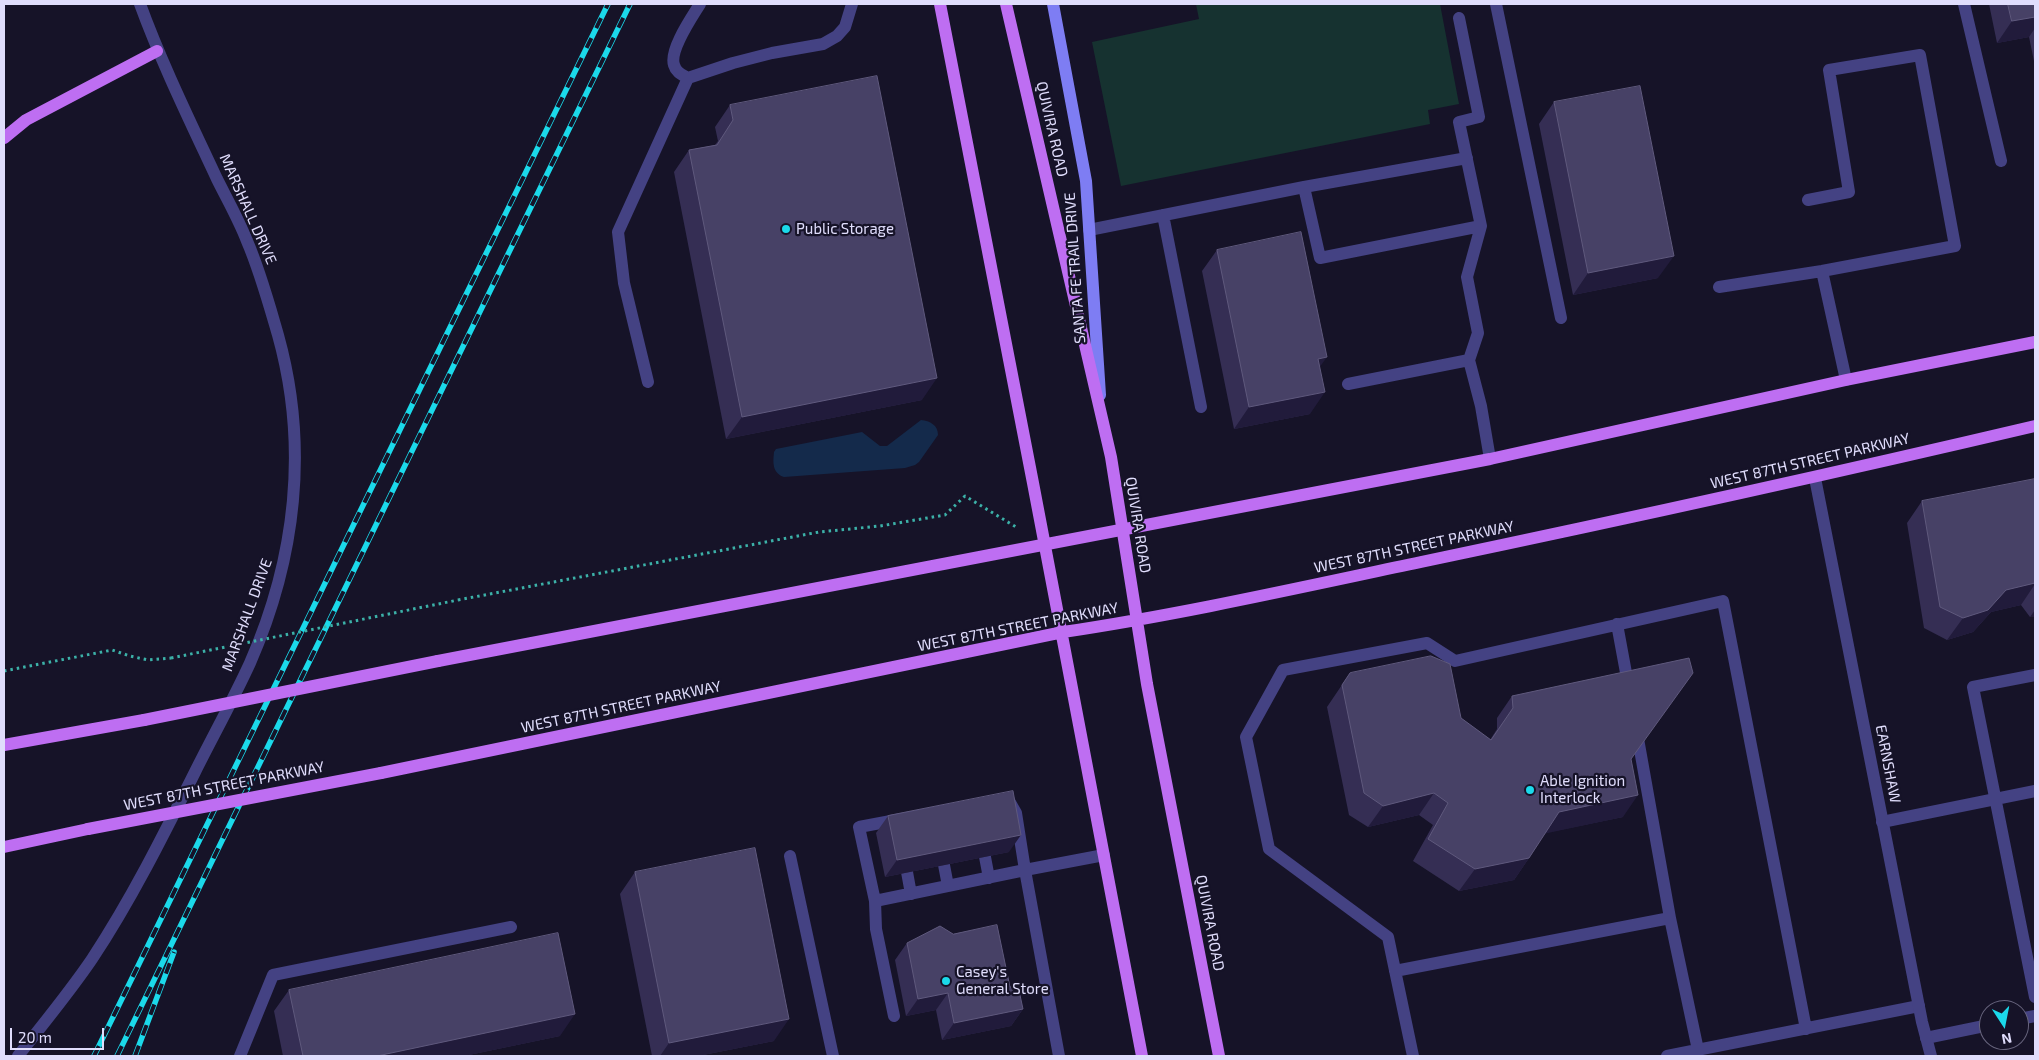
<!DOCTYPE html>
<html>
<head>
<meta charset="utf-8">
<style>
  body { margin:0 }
  #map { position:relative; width:2039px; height:1060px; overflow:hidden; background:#161328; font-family:"Exo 2",sans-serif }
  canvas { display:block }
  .frame { position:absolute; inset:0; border:5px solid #e0ddfc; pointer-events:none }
  .north { position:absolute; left:1979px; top:1000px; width:50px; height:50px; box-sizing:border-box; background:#161328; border:1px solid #67647d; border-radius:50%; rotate:169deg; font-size:14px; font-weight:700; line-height:20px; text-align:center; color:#e0ddfc }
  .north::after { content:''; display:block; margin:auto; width:18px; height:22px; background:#1bd9ea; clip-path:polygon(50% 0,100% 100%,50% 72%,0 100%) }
  .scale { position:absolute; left:10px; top:1028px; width:94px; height:22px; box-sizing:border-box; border:2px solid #e0ddfc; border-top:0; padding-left:6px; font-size:15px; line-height:18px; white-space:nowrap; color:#e0ddfc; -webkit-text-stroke:4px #161328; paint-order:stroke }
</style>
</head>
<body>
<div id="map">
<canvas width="2039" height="1060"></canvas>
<div class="frame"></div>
<div class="north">N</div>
<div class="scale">20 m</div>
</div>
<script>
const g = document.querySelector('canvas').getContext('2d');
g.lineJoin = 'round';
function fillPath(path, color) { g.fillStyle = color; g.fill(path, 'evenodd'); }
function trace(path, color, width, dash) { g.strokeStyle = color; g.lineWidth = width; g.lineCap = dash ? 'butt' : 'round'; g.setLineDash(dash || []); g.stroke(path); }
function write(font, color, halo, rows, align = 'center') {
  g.font = font + ' "Exo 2",sans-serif'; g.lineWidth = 4.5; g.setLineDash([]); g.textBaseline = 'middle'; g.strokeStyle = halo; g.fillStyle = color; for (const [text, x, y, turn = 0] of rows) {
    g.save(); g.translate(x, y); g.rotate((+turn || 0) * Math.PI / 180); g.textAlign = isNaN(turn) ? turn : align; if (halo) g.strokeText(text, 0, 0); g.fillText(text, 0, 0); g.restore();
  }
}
const green = new Path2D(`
  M1196,4H1440L1459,104L1428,110L1430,124L1121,186L1092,42L1199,19Z`);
const water = new Path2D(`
  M921,420C930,421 938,425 938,435L919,462L915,465L905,468L784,477C772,473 773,462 774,452L776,449L862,432L880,446H887Z`);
const path = new Path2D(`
  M458,600L819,532L880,526L945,515L965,496L1016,527
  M4,671L112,650L130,656L148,660L171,658`);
const service = new Path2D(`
  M700,4C692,17 669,50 674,65C676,72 681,74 688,78L733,63L772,53L823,44L837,36L845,27L852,4
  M1496,4L1561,318
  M1964,4L2001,161
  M1459,18L1479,117L1459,122L1481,226L1467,277L1478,333L1469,360L1481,406L1490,459
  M1304,187L1467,158
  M1163,215L1201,407
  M1089,230L1304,187L1320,258L1481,226
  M1822,271L1846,380
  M1719,287L1822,271L1955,246L1920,55L1829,70L1849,192L1808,200
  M648,382L624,283L618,232L688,78
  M1348,384L1469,360
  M1617,624L1629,689
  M2035,675L1973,687L2035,997
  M1637,733L1670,918
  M1008,799L1016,813L1025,870L875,901L859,827Z
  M1882,822L2035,791
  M790,856L833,1056
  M985,857L989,878
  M944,865L948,886
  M907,872L911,894
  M875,901L876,929L894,1016
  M1395,971L1670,918L1698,1050
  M2019,1019L2035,1016
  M1926,1038L1989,1025
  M240,1056L273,975L511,927
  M1059,1056L1025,870L1104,855
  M1413,1056L1388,937L1269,849L1246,737L1283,670L1427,643L1455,661L1723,601L1806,1029
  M1667,1056L1919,1006`);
const minor = new Path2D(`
  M1815,478L1922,1022L1931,1056`);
const tertiary = new Path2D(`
  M18,1056C43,1024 69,993 92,959C131,900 163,836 195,772C213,736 233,700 250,663C296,558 309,446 278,335C269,304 260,271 247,241C239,220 227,199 217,179C190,121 162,64 140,4`);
const secondary = new Path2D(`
  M1053,4L1086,181L1100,395`);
const primary = new Path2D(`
  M940,4L1033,483L1142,1056
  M1006,4L1111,457L1147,684L1219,1056
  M4,138L26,120L157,51
  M438,661L1490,459L1846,380L2035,342
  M4,745L144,720
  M381,773L1063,632C1183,614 1302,587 1421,562C1626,519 1831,474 2035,426
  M4,847L88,829`);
const rail = new Path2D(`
  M94,1056L608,4
  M117,1056L630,4
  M135,1056L174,952`);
const pathBridge = new Path2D(`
  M171,658L458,600`);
const primaryBridge = new Path2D(`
  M144,720L438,661
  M88,829L381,773`);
const wall = new Path2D(`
  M1989,4H2035V66L2029,37L1997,43Z
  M1554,102L1658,278L1573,295L1539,124Z
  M730,105L922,400L726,439L674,172L689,150L715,145L718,141L715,127Z
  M1217,250L1310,414L1234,429L1202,271Z
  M2035,479V617H2030L2021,605L1991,612L1973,632L1947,640L1924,628L1907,523L1922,501Z
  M1350,673L1461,718L1490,740L1497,729V718L1512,696L1631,760L1623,817L1545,833L1529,858L1514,880L1459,891L1413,861L1433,825L1419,815L1368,827L1349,815L1327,707Z
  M888,816L1009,852L885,877L876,833Z
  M635,872L774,1041L698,1056H652L620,894Z
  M907,943L1010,987L1023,1009L1011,1026L942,1040L936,1010L906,1016L895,960Z
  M289,990L560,1036L464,1056H283L274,1011Z`);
const shadedWall = new Path2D(`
  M2035,17V28L2029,37L1997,43L2012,21Z
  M1674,256L1658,278L1573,295L1588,273Z
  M1327,357L1311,379L1318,359Z
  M937,378L922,400L726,439L742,417Z
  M1325,392L1310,414L1234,429L1249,407Z
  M2035,583V584L2021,605L1991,612L1973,632L1947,640L1963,618L2006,590Z
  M2035,610V617H2030Z
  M1434,793L1419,815L1368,827L1383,806Z
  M1638,795L1623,817L1543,834L1559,812Z
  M1021,835L1009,852L885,877L897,860Z
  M1529,858L1514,880L1459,891L1475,869Z
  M948,993L936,1010L906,1016L918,999Z
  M1023,1009L1011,1026L942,1040L954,1023Z
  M575,1014L560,1036L464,1056H377Z
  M789,1019L774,1041L698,1056H660L669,1043Z`);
const building = new Path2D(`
  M2008,4H2035V17L2012,21Z
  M877,76L937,378L742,417L689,150L717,145L733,120L730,105Z
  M1640,86L1674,256L1588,273L1554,102Z
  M1301,232L1327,357L1318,359L1325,392L1249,407L1217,250Z
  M2035,479V583L2006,590L1988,610L1963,618L1940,607L1922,501Z
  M1431,656L1450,664L1461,718L1491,740L1513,708L1512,696L1689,658L1693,673L1631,759L1638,795L1559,812L1529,858L1475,869L1428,839L1448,803L1434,793L1383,806L1364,793L1342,685L1350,673Z
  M1013,791L1021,835L897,860L888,816Z
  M755,848L789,1019L669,1043L635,872Z
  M997,925L1010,987L1018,986L1023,1009L954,1023L948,993L918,999L907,943L940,926L953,934Z
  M558,933L575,1014L377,1056H303L289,990Z`);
const markers = [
  [786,229,5,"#1bd9ea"],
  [1530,790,5,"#1bd9ea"],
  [946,981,5,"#1bd9ea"]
];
const streetNames = [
  ["QUIVIRA ROAD",1052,129,77],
  ["MARSHALL DRIVE",248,209,66],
  ["SANTA FE TRAIL DRIVE",1075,268,-94],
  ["WEST 87TH STREET PARKWAY",1810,461,-13],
  ["QUIVIRA ROAD",1138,525,81],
  ["WEST 87TH STREET PARKWAY",1414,547,-12],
  ["MARSHALL DRIVE",247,615,-70],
  ["WEST 87TH STREET PARKWAY",1018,627,-11],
  ["WEST 87TH STREET PARKWAY",621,707,-12],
  ["EARNSHAW",1888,764,79],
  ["WEST 87TH STREET PARKWAY",224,786,-11],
  ["QUIVIRA ROAD",1210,923,79]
];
const poiNames = [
  ["Public Storage",796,229],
  ["Able Ignition",1540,781],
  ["Interlock",1540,798],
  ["Casey's",956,972],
  ["General Store",956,989]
];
fillPath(green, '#163230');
fillPath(water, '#142a4b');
trace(path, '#3cb1a8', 3, [2.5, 4]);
trace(service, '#444283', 12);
trace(minor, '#444283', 12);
trace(tertiary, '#444283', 12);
trace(secondary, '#7e7df3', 12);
trace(primary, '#be6ef2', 12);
trace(rail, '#1bd9ea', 5.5);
trace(rail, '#161328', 4, [11]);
trace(pathBridge, '#3cb1a8', 3, [2.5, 4]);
trace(primaryBridge, '#be6ef2', 12);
fillPath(wall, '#352e54');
fillPath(shadedWall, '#211b3b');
fillPath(building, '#474166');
trace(building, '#5f597d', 1);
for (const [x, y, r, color] of markers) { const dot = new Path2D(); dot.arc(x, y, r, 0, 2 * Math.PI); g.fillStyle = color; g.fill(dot); trace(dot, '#161328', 2); }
write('15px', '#e0ddfc', '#161328', streetNames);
write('15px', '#e0ddfc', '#161328', poiNames, 'left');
</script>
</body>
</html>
